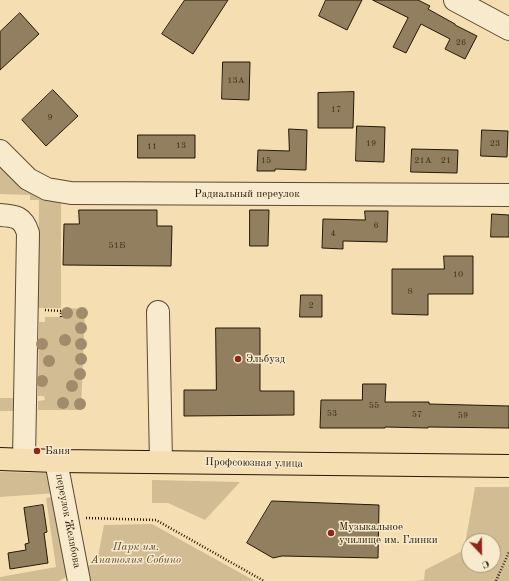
<!DOCTYPE html>
<html>
<head>
<meta charset="utf-8">
<style>
  body { margin:0 }
  #map { position:relative; width:509px; height:581px; overflow:hidden; background:#f5deb1; font-family:"Old Standard TT",serif }
  canvas { display:block }
  .north { position:absolute; left:461px; top:533px; width:40px; height:40px; box-sizing:border-box; background:#f8eacc; border:1px solid #a4967d; border-radius:50%; rotate:158deg; font-size:11px; font-weight:700; line-height:16px; text-align:center; color:#261806 }
  .north::after { content:''; display:block; margin:auto; width:14px; height:18px; background:#8f2418; clip-path:polygon(50% 0,100% 100%,50% 72%,0 100%) }
</style>
</head>
<body>
<div id="map">
<canvas width="509" height="581"></canvas>
<div class="north">С</div>
</div>
<script>
const g = document.querySelector('canvas').getContext('2d');
g.lineJoin = 'round';
function fillPath(path, color) { g.fillStyle = color; g.fill(path, 'evenodd'); }
function trace(path, color, width, dash) { g.strokeStyle = color; g.lineWidth = width; g.lineCap = dash ? 'butt' : 'round'; g.setLineDash(dash || []); g.stroke(path); }
function write(font, color, halo, rows, align = 'center') {
  g.font = font + ' "Old Standard TT",serif'; g.lineWidth = 3; g.setLineDash([]); g.textBaseline = 'middle'; g.strokeStyle = halo; g.fillStyle = color; for (const [text, x, y, turn = 0] of rows) {
    g.save(); g.translate(x, y); g.rotate((+turn || 0) * Math.PI / 180); g.textAlign = isNaN(turn) ? turn : align; if (halo) g.strokeText(text, 0, 0); g.fillText(text, 0, 0); g.restore();
  }
}
const green = new Path2D(`
  M0,161L17,183L40,199H61V308H38L39,200H30V195L0,194Z
  M64,308L85,309L81,410H38V401L45,400L44,396H38L39,322H45V317H63Z
  M0,398H13V411H0Z
  M0,472L47,473L56,493L0,497Z
  M152,480L240,482L205,520L168,503H152Z
  M475,487H509V581H414L424,580L425,570L464,550ZM469,541H493V565H469Z
  M59,496L68,572L66,577L59,581H0V577L56,567L46,498Z
  M152,524L255,581H88L85,567L97,562L104,525Z`);
const building = new Path2D(`
  M185,0H228L193,54L162,34Z
  M326,0H362L347,30L319,16Z
  M373,0H418L430,6L428,9L455,24V25L477,36L465,59L445,49L450,39L421,24L406,53L393,47L408,18Z
  M20,13L39,34L0,70V32Z
  M223,62H250L249,100L222,99Z
  M53,90L78,116L46,146L22,120Z
  M354,92L353,128H318V93Z
  M357,126L385,127L384,162L356,161Z
  M289,129L307,130L306,170L275,169V171H257L258,150L289,151Z
  M482,130L508,131L507,157L481,156Z
  M138,135H195V158H138Z
  M412,149L458,150L457,173L411,172Z
  M79,210H157V226H172L171,266L63,265L64,224H79Z
  M250,210H269L268,246H250Z
  M365,211H388L387,242L343,241V249L322,248L323,219L365,220Z
  M492,214L509,215V237H491Z
  M444,256H473V294H428V315L392,314V269H444Z
  M301,295H322V317H300Z
  M216,328H260V391H294V415L184,416V390H216Z
  M363,384H386L385,402H429V404L509,406V428L428,427V428L385,427V428H320L321,400H362Z
  M272,501L379,505L378,558L282,556L273,558L247,543Z
  M43,505L47,532L44,533L48,563L10,569L8,553L26,550L25,544L29,543L24,508Z`);
const path = new Path2D(`
  M45,310L61,311V317
  M86,518L156,520L264,581
  M496,581L509,552`);
const minor = new Path2D(`
  M455,0L509,29
  M0,151L28,179L47,189L71,193L509,195
  M0,215C16,216 23,217 28,233L24,459
  M158,312L161,462
  M56,461L79,581`);
const major = new Path2D(`
  M0,459L56,461L509,466`);
const trees = [
  [67,313],
  [82,313],
  [81,328],
  [65,340],
  [42,344],
  [81,344],
  [81,359],
  [49,361],
  [80,374],
  [42,381],
  [72,386],
  [63,403],
  [80,404]
];
const markers = [
  [238,359,4,"#8f2418"],
  [37,451,4,"#8f2418"],
  [331,533,4,"#8f2418"]
];
const numberNames = [
  ["26",461,43],
  ["13А",236,81],
  ["17",336,110],
  ["9",50,118],
  ["19",371,144],
  ["23",495,144],
  ["13",181,146],
  ["11",152,147],
  ["15",266,161],
  ["21А",423,161],
  ["21",446,161],
  ["6",376,226],
  ["4",333,234],
  ["51Б",117,246],
  ["10",458,275],
  ["8",410,292],
  ["2",311,306],
  ["55",374,406],
  ["53",332,414],
  ["57",417,415],
  ["59",463,416]
];
const streetNames = [
  ["Радиальный переулок",247,194],
  ["Профсоюзная улица",254,463,1],
  ["переулок Желябова",68,521,79]
];
const poiNames = [
  ["Эльбузд",246,359],
  ["Баня",45,451],
  ["Музыкальное",339,527],
  ["училище им. Глинки",339,540]
];
const parkNames = [
  ["Парк им.",136,547],
  ["Анатолия Собино",136,560]
];
fillPath(green, '#d2bc94');
fillPath(building, '#927f5f');
trace(building, '#261806', 1);
trace(minor, '#5a4a31', 24);
trace(major, '#261806', 24);
trace(path, '#261806', 2.5, [1, 2]);
trace(minor, '#f8eacc', 22);
trace(major, '#f5deb1', 22);
g.fillStyle = '#a08c6b';
for (const [x, y] of trees) { g.beginPath(); g.arc(x, y, 6, 0, 2 * Math.PI); g.fill(); }
for (const [x, y, r, color] of markers) { const dot = new Path2D(); dot.arc(x, y, r, 0, 2 * Math.PI); g.fillStyle = color; g.fill(dot); trace(dot, '#f8eacc', 1.5); }
write('9px', '#41321c', null, numberNames);
write('11px', '#261806', '#f8eacc', streetNames);
write('11px', '#261806', '#f8eacc', poiNames, 'left');
write('italic 11px', '#5a4931', '#f8eacc', parkNames);
</script>
</body>
</html>
